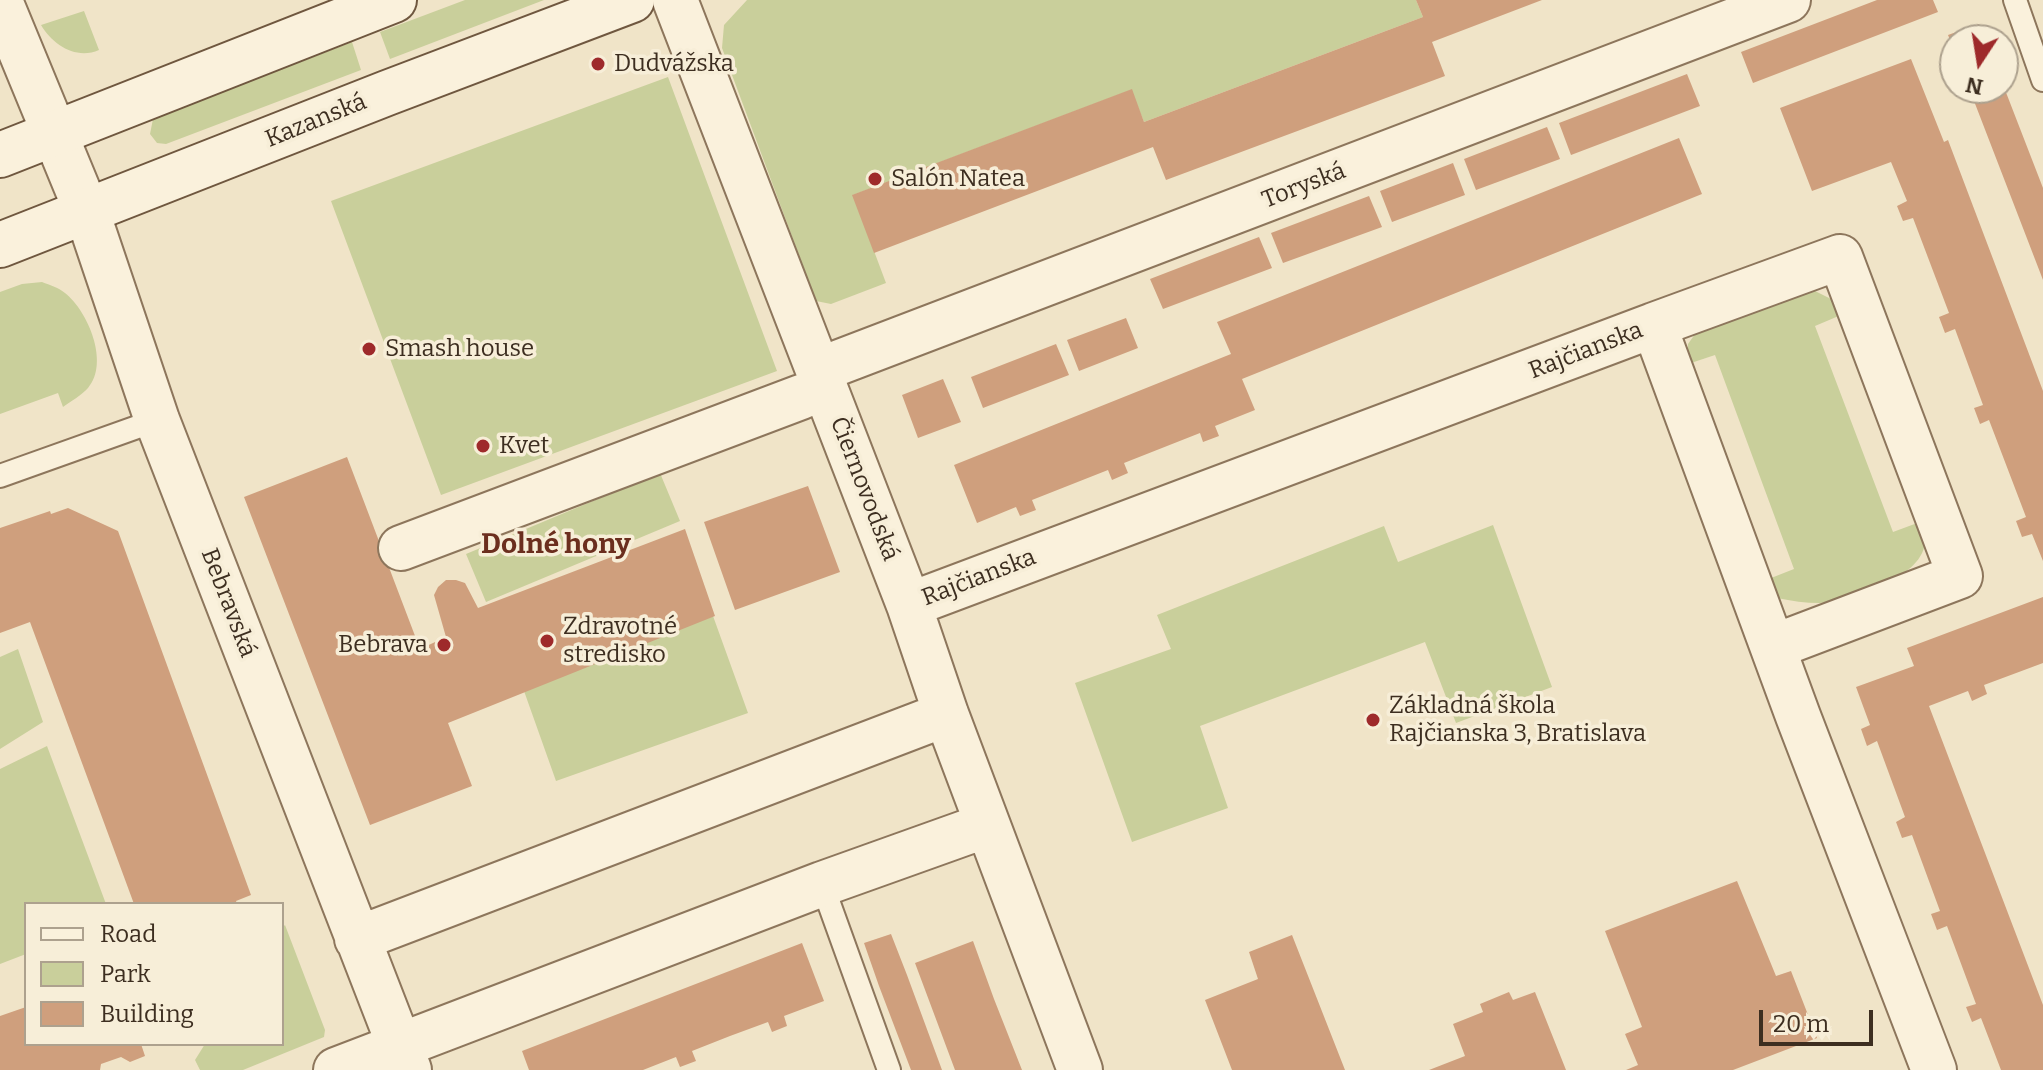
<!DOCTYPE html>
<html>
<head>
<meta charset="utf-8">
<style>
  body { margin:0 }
  #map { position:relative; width:2043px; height:1070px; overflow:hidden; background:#f0e4c8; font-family:Bitter,serif }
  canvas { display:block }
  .legend { position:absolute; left:24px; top:902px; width:260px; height:144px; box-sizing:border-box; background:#f7eed8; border:2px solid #ada18e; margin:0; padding:10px 14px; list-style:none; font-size:24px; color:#3d2e20 }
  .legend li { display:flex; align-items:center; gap:16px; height:40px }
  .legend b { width:40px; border:2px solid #ada18e }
  .north { position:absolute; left:1939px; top:24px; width:80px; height:80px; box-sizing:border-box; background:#f7eed8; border:2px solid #ada18e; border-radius:50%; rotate:192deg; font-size:22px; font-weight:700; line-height:32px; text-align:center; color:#3d2e20 }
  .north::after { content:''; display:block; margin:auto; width:28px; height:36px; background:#9e2a2b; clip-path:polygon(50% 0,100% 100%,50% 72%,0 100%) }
  .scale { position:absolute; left:1759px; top:1010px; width:114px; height:36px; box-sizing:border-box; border:4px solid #3d2e20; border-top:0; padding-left:10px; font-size:24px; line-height:28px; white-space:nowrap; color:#3d2e20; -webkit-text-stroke:6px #f7eed8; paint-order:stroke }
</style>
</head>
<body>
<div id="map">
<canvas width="2043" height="1070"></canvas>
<ul class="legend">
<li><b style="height:10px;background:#faf1dc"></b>Road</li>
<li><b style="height:22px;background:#c9cf9b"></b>Park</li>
<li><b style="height:22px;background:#cf9f7d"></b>Building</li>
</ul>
<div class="north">N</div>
<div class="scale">20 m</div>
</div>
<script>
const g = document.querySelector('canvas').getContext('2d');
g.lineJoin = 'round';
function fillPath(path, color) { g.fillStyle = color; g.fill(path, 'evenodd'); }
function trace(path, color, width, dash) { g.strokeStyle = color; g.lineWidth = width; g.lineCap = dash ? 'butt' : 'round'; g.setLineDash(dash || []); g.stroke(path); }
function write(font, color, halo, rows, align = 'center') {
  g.font = font + ' Bitter,serif'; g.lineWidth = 7; g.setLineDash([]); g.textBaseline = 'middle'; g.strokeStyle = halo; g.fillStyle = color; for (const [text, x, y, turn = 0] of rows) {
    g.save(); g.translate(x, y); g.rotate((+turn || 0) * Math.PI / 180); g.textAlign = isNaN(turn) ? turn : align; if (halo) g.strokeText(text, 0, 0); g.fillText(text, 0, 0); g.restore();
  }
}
const green = new Path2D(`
  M465,0H544L390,59L380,32Z
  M747,0H1416L1423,17L1144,122L1131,90L853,195L886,283L831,304L816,301L722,48L724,25Z
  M84,11L99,50C76,60 53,45 41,25Z
  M352,42L361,70L166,144L157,143L150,134L153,119Z
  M668,77L777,371L441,495L331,201Z
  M42,282C50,285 59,288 65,293C88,311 110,363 88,388C82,395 71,401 63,407L58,393L0,414V292L22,284Z
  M1813,290L1833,300L1841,315L1815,326L1893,532L1920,522C1921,527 1925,535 1925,540C1926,577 1850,601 1820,603C1805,603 1792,601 1777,598L1766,580L1794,569L1715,355L1688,364V344L1700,327Z
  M660,473L680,521L486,602L466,554Z
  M1493,525L1552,687L1456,723L1425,642L1200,726L1228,808L1132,842L1075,683L1171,649L1157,615L1384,526L1398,562Z
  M713,616L748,713L556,781L524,691Z
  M18,649L43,722L0,749V657Z
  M47,746L106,904H26V954L0,964V769Z
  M285,925L325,1030L324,1037L243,1070H200L195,1060L205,1044H282V928Z`);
const building = new Path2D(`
  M1416,0H1542L1432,42L1445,76L1166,180L1153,147L874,253L852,195L1132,89L1144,122L1423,17Z
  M1877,0H1933L1938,12L1753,83L1741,52Z
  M1979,24L1985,40H1955V52L1948,35Z
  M1911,59L1944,142L1948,140L2043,391V561L2032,534L2022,537L2016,521L2026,517L1989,420L1980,424L1974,408L1983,405L1955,329L1945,333L1939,317L1949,313L1913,218L1903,221L1897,206L1907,201L1891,162L1812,191L1780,108Z
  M1687,74L1700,106L1571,155L1559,123Z
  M1969,88H2004L2007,95L2043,188V280Z
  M1547,127L1560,159L1476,190L1464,159Z
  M1679,138L1702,194L1242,379L1255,410L1215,426L1219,436L1203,442L1200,433L1124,463L1128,473L1112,480L1108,470L1032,500L1036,510L1020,516L1016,507L977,523L954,465L1231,354L1217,322Z
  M1453,163L1465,195L1392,222L1380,191Z
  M1369,196L1382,227L1283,263L1271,233Z
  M1259,237L1272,268L1163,309L1150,279Z
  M1126,318L1138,348L1079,371L1067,340Z
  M1056,344L1069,375L983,408L971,377Z
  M943,379L961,422L918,438L902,395Z
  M347,457L420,649L446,637L434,595L438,587L446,580H456L465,583L478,608L685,529L715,616L448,723L472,786L370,825L244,497Z
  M808,486L840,572L735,610L704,522Z
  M68,508L118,531L251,895L236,901L237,904H134L30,622L0,633V528L50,511L51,514Z
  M2043,597V663L1984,685L1987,694L1972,701L1968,691L1929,706L2043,1005V1070H2001L1981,1018L1972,1022L1966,1007L1976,1004L1947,926L1937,930L1931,914L1940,911L1912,835L1902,838L1896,822L1905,817L1877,741L1867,746L1861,729L1870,725L1856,687L1914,666L1907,648Z
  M1737,881L1776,976L1791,971L1817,1038L1733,1070H1626L1638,1065L1625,1034L1642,1027L1605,931Z
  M891,934L907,975L942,1070H911L879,986L864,943Z
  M1292,935L1345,1070H1232L1205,1000L1258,979L1249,952Z
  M973,941L994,999L1022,1070H955L915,963Z
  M802,943L824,1001L784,1016L787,1026L772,1032L768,1022L730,1036L692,1051L696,1061L680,1067L676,1057L643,1070H529L522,1051Z
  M1509,992L1513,1000L1535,992L1566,1070H1429L1465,1056L1453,1024L1483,1012L1480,1004Z
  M26,1007V1044H141L145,1056L130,1062L121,1057L101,1064L100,1070H0V1016Z`);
const lane = new Path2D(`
  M2015,0L2043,80
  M0,476L157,420
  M822,884L889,1070`);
const street = new Path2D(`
  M675,0L909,605L946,714L1080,1070
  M0,1L87,212L157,420L409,1070
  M1654,325L1840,257L1960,576L1773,647
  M819,370L1788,0
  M401,548L801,397
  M909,605L1654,325L1798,716L1934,1070
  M357,939L946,714
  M336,1070L822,884L987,825`);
const secondary = new Path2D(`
  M0,155L394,0
  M0,245L387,93L632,0`);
const markers = [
  [598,64,8,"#9e2a2b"],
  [875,179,8,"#9e2a2b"],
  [369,349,8,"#9e2a2b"],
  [483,446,8,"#9e2a2b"],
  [547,641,8,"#9e2a2b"],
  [444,645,8,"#9e2a2b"],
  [1373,720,8,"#9e2a2b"]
];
const poiNames = [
  ["Dudvážska",614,64],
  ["Salón Natea",891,179],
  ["Smash house",385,349],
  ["Kvet",499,446],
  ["Zdravotné",563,627],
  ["stredisko",563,655],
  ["Bebrava",428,645,"right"],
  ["Základná škola",1389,706],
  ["Rajčianska 3, Bratislava",1389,734]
];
const streetNames = [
  ["Kazanská",316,121,-22],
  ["Toryská",1304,186,-21],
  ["Rajčianska",1586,351,-21],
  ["Čiernovodská",864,489,69],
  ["Rajčianska",979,578,-21],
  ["Bebravská",228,603,69]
];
const quarterNames = [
  ["Dolné hony",556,545]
];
fillPath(green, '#c9cf9b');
fillPath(building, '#cf9f7d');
trace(lane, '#8d765c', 26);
trace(street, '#8d765c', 48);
trace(secondary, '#6f573f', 48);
trace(lane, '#faf1dc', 22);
trace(street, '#faf1dc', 44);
trace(secondary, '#faf1dc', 44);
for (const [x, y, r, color] of markers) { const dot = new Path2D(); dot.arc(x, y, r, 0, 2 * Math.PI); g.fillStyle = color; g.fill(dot); trace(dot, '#f7eed8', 3); }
write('24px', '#3d2e20', '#f7eed8', poiNames, 'left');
write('24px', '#3d2e20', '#f7eed8', streetNames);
write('bold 28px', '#6b2e1e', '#f7eed8', quarterNames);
</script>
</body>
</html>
